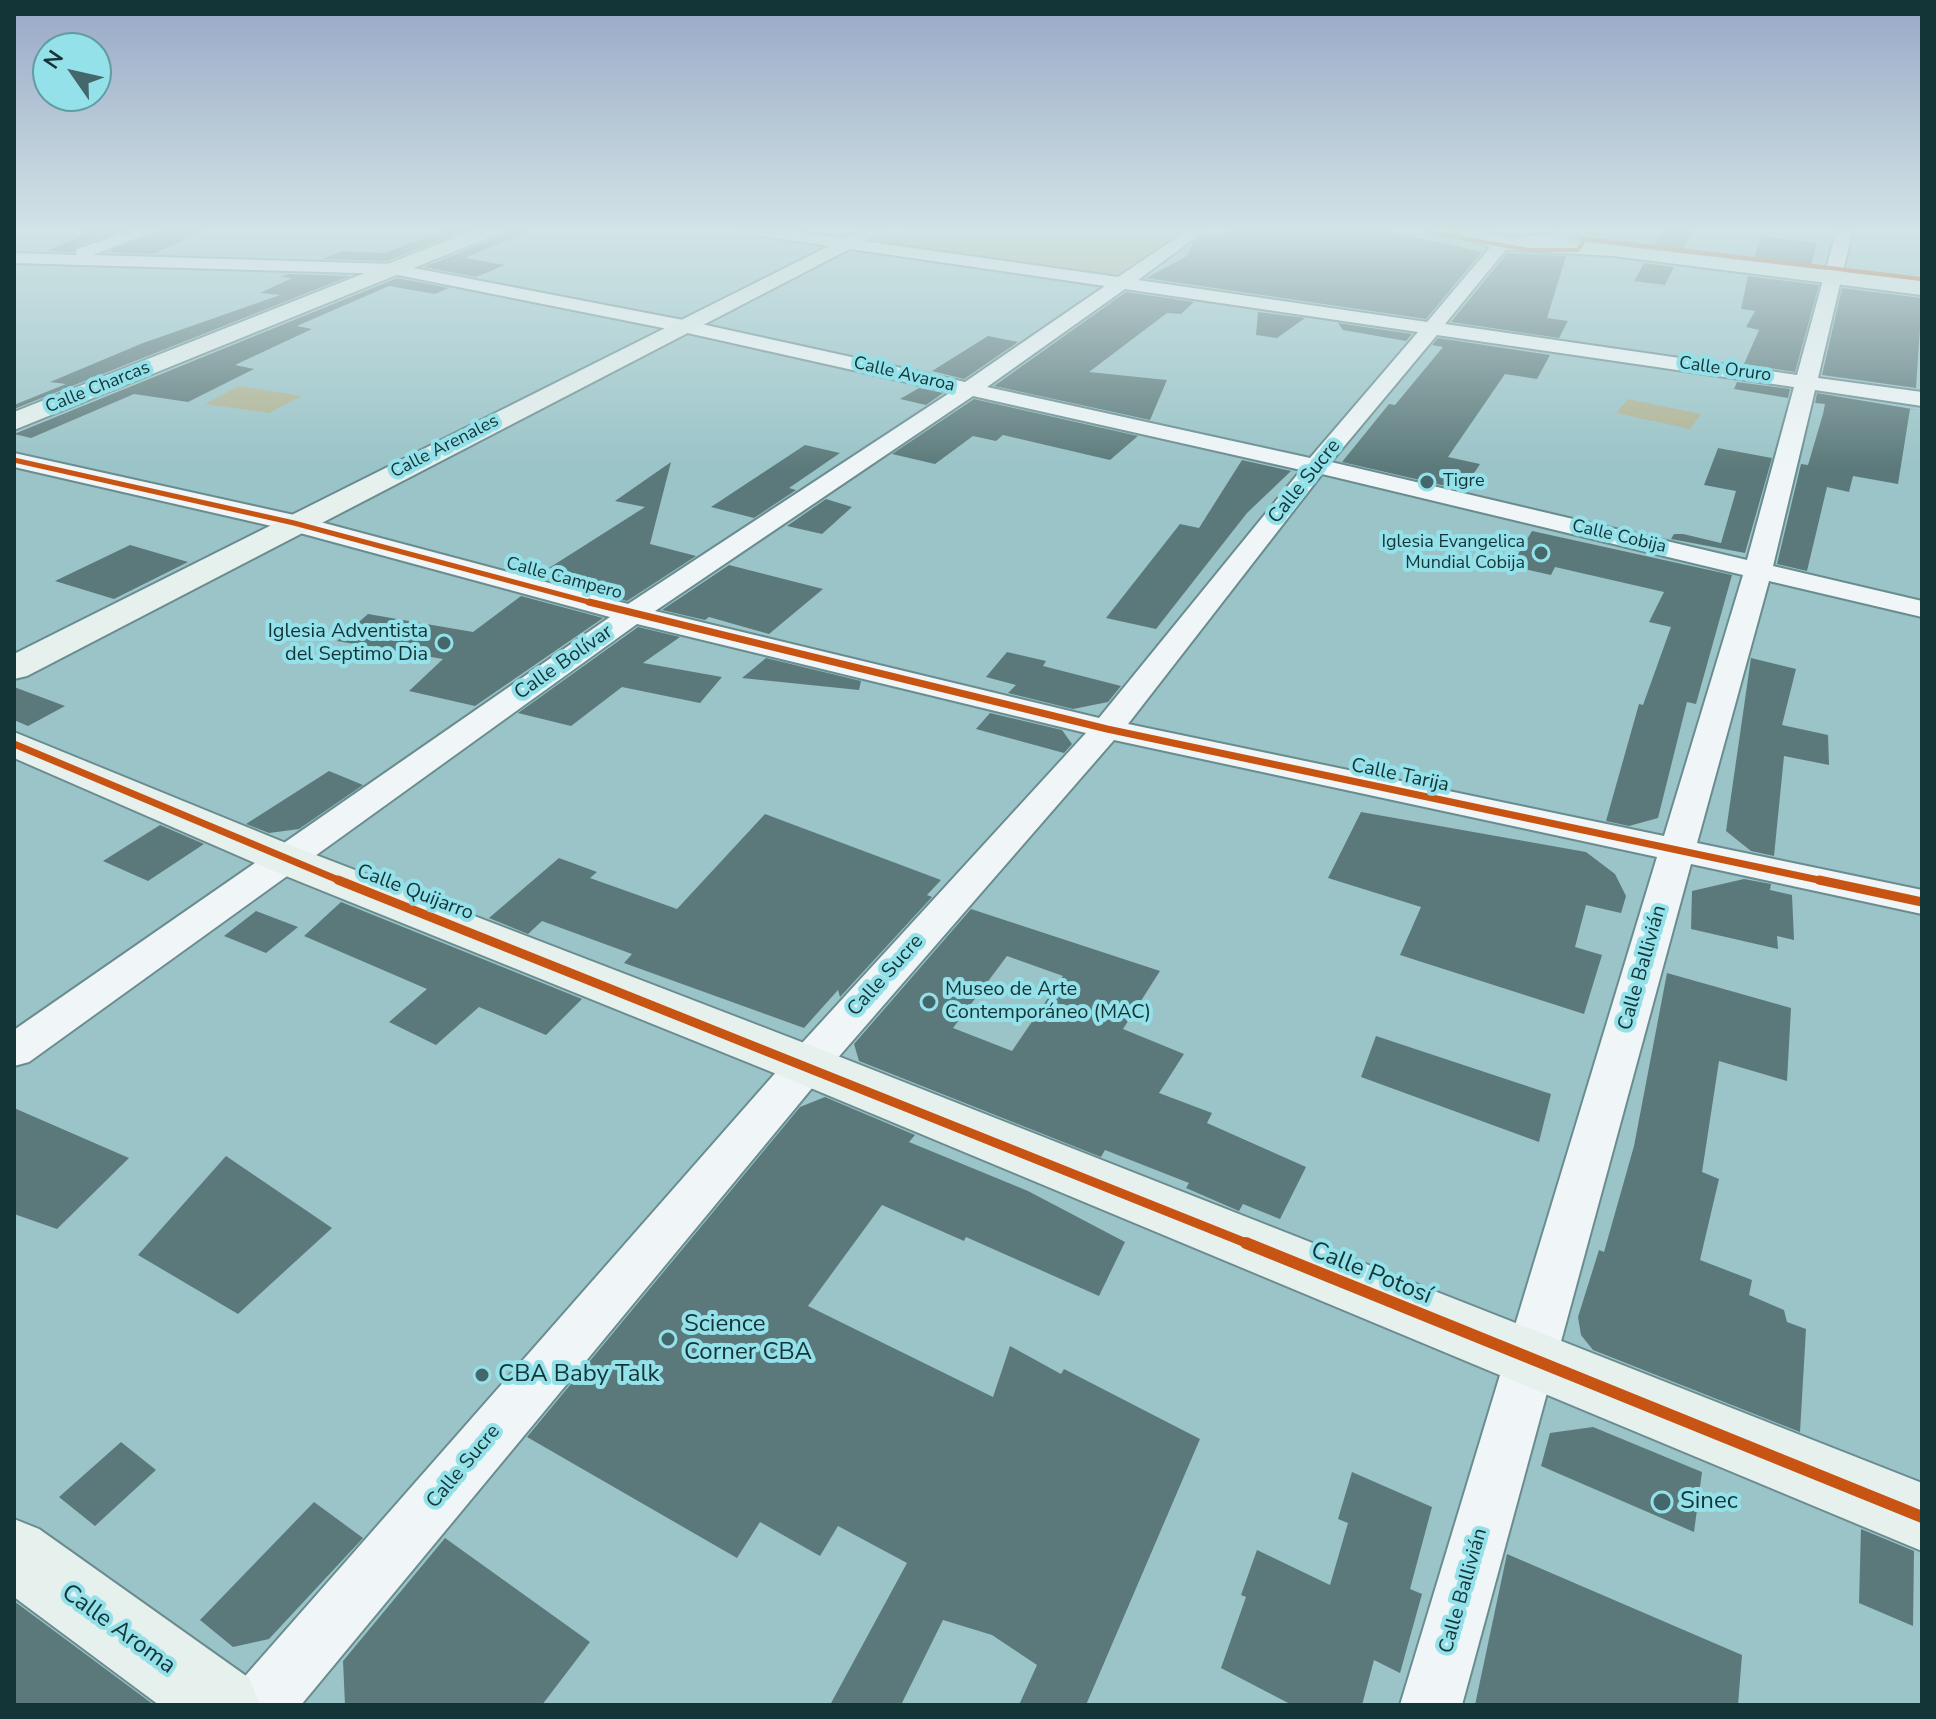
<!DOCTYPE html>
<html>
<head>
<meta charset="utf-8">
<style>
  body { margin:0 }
  #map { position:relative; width:1936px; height:1719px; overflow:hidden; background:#9ac4c8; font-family:"Nunito Sans",sans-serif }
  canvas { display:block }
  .frame { position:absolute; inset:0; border:16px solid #143538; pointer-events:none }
  .north { position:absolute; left:32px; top:32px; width:80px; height:80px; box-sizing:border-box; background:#94e1e9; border:2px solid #619ca2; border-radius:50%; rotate:304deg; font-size:22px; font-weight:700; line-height:32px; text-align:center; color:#143538 }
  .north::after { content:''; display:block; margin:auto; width:28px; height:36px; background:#43676a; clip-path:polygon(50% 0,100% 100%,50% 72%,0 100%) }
</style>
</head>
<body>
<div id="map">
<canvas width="1936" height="1719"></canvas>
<div class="frame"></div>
<div class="north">N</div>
</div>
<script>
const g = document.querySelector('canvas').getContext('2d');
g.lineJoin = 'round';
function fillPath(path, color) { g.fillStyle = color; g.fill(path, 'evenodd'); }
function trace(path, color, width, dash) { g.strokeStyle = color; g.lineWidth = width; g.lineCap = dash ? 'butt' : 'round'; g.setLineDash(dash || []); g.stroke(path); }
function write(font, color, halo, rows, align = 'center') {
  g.font = font + ' "Nunito Sans",sans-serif'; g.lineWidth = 8; g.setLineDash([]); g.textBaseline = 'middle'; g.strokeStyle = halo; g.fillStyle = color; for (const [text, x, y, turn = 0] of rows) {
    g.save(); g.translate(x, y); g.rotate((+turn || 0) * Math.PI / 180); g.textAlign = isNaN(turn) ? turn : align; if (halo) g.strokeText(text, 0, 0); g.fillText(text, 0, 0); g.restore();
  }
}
const green = new Path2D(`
  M905,229H1183L1113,276L1103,278L876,243Z
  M239,386L302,396L269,413L205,404Z
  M1628,399L1701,414L1690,429L1616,413Z`);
const building = new Path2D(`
  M82,229H129L76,246L73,252L46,251L82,236Z
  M163,229H207L153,254L108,252Z
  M448,229H469L387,261L323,259L341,251L384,253Z
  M506,229H533L465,258L505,265L476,277L424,267L501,236Z
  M1231,229H1379L1482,252L1426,319L1146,278L1187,256L1192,244L1203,236L1219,237Z
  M1663,229H1693L1682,250L1653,247Z
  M1761,236L1817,243L1811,265L1754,258Z
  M1507,253L1566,256L1547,318L1568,321L1559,338L1451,322Z
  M1644,263L1674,267L1665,285L1634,281Z
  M288,274L350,276L14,409V405L66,384L50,382L143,343L280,295L260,293L292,278L280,277Z
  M1748,276L1819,285L1795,372L1744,364L1759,330L1746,327L1755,311L1741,309Z
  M397,278L449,288L435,294L389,286L297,326L312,329L235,365L254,369L188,402L134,394L31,438L14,434Z
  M1842,288L1922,298L1916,388L1822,375Z
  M1126,292L1194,302L1181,314L1167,313L1089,372L1167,380L1150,420L994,386Z
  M1258,312L1305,318L1277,338L1256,335Z
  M1338,323L1412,334L1406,341L1343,330Z
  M988,336L1018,342L964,379L932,371Z
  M1438,338L1550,355L1537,379L1505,374L1448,457L1480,464L1463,490L1342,462L1389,404L1395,405L1443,347L1432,345Z
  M1737,382L1790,389L1788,398L1734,389Z
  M919,388L943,393L926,405L900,399Z
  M1817,393L1918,410L1910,409L1898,484L1853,476L1849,492L1827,487L1807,571L1777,564L1801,464L1808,465L1823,414L1825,404L1815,403Z
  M974,399L1138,436L1110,460L1003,435L996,441L973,436L935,464L892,454Z
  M805,445L840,453L789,488L796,490L754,518L711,507Z
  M1718,448L1772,458L1745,553L1671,539L1674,534H1683L1721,543L1736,491L1704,485Z
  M1242,460L1291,471L1247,513L1156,629L1106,618L1180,524L1199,528Z
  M671,462L650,544L696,556L627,601L544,578L556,569L549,568L645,507L615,501Z
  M826,499L852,507L822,534L787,526Z
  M1532,531L1732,575L1696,704L1687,702L1658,818L1629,826L1606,821L1639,704L1643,705L1671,627L1649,622L1664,592L1555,567L1551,575L1511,566Z
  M130,545L188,562L114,599L55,581Z
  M729,565L823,589L769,634L709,617L705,620L662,610Z
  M521,596L603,618L475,706L409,691L443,659L337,641L368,614L473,632Z
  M638,627L680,637L643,663L722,677L700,703L622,687L571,726L518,713Z
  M1007,652L1046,661L1043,666L1121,686L1108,702L1073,709L1008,693L1016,685L986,677Z
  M766,658L861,681L859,690L742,678Z
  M1751,658L1796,669L1782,725L1828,735L1829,765L1784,756L1774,856L1751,851L1726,831Z
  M14,687L65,706L28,726L14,720Z
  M990,713L1062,730L1072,744L1064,753L976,729Z
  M329,771L363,785L299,829L269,833L246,824Z
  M1361,812L1586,852L1615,874L1626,896L1621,913L1586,905L1575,947L1602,955L1584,1014L1400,955L1421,907L1328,878Z
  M765,814L941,880L927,895L932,897L840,997L838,990L804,1028L624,963L632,954L542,921L528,934L489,918L559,858L597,872L590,878L677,909Z
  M160,825L204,844L148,881L103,861Z
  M1744,879L1771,884L1770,890L1792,895L1794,940L1777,936L1778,949L1691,929L1692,891Z
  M341,902L582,999L546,1035L479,1007L436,1045L389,1022L427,989L304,936Z
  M971,909L1160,971L1123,1029L1184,1054L1159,1093L1212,1113L1207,1123L1306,1167L1280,1219L1243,1204L1239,1211L1186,1188L1189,1183L1105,1150L1101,1157L859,1061L854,1044ZM1007,956L1063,976L1012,1051L953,1028Z
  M256,911L298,927L266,953L224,936Z
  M1667,973L1791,1008L1787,1081L1719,1061L1702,1172L1719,1179L1700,1260L1752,1280L1749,1295L1784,1310L1787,1322L1806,1329L1800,1432L1593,1350L1581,1335L1578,1317L1599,1250L1604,1252L1634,1146Z
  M1376,1036L1551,1094L1539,1142L1361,1077Z
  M825,1097L915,1135L909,1142L1028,1191L1125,1242L1099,1296L966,1237L964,1241L882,1205L808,1306L993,1397L1010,1346L1061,1374L1064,1369L1200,1439L1086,1705H1019L1037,1665L992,1635L943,1620L901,1705H830L907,1563L838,1526L820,1556L760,1522L737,1558L527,1437L800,1107Z
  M14,1108L129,1158L57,1229L14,1214Z
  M226,1156L332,1228L238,1314L138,1255Z
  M1593,1427L1702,1472L1694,1532L1541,1466L1550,1433Z
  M121,1442L156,1470L95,1526L59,1497Z
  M1352,1472L1432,1507L1410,1589L1422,1594L1400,1673L1374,1660L1362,1705H1292L1221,1668L1246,1597L1241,1595L1257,1550L1330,1585L1348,1523L1338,1519Z
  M314,1502L363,1538L269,1639L233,1647L200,1620Z
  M1861,1529L1914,1551L1913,1626L1859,1603Z
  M445,1538L590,1642L542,1705H345L343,1661Z
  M1507,1554L1742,1655L1738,1705H1475Z
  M14,1601L154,1705H14Z`);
const street = new Path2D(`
  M137,229H160L93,255L393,264L683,320L965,382L1105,286L747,234L739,229H779L1118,277L1189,229H1207L1138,280L1427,322L1498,238L1504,237L1512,242L1445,324L1797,375L1837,229H1853L1818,378L1922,392V406L1815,390L1773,566L1922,601V617L1769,581L1697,843L1922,890V914L1691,864L1462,1705H1400L1657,857L1114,740L822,1076L301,1705H230L239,1683L792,1054L1086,733L637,624L29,1062L14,1066V1030L610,617L289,530L14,467V453L294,515L628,604L951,392L683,332L393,274L14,263V253L76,255L77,249ZM1125,289L1418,332L1310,458L987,387ZM1437,335L1794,387L1747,560L1331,462ZM973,396L1301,470L1099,718L655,611ZM1322,474L1743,575L1664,836L1128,724Z`);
const secondary = new Path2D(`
  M476,229H503L500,233L14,430V412Z
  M863,229H888L27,676L14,679V654Z
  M1453,229H1477L1509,238L1558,233L1565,235L1568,240L1922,281V295L1613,256L1496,249L1466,239Z
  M14,732L303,850L825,1051L1922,1483V1551L789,1079L271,870L14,758Z
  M14,1519L39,1529L249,1678L260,1705H159L14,1597Z`);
const cyclewayFar4 = new Path2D(`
  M1430,229L1428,232L1529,250H1578L1586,238
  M1580,238L1922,279`);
const cyclewayFar3 = new Path2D(`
  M14,460L294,523L596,604`);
const cyclewayFar2 = new Path2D(`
  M589,602L1107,729L1828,882
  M14,744L343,882`);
const cyclewayFar1 = new Path2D(`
  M338,880L1251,1245
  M1819,880L1922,902`);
const cycleway = new Path2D(`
  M1246,1243L1922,1517`);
const markers = [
  [1427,482,8,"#43676a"],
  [1541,553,8,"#43676a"],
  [444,643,8,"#43676a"],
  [929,1002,8,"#43676a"],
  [668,1339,8,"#43676a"],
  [482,1375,8,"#43676a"],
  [1662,1502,10,"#43676a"]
];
const farStreetnames = [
  ["Calle Oruro",1725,370,8],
  ["Calle Avaroa",904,375,13],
  ["Calle Charcas",98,388,-22],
  ["Calle Arenales",445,447,-27],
  ["Calle Cobija",1619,537,13],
  ["Calle Campero",564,579,15]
];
const farPoinames = [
  ["Tigre",1443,482],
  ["Iglesia Evangelica",1525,543,"right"],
  ["Mundial Cobija",1525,564,"right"]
];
const streetNames = [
  ["Calle Sucre",1305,482,-51],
  ["Calle Bolívar",564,663,-35],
  ["Calle Tarija",1400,776,12],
  ["Calle Quijarro",415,893,21],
  ["Calle Ballivián",1643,968,-74],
  ["Calle Sucre",886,976,-48],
  ["Calle Sucre",464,1467,-50],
  ["Calle Ballivián",1464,1591,-74]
];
const poiNames = [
  ["Iglesia Adventista",428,632],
  ["del Septimo Dia",428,655],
  ["Museo de Arte",945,990,"left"],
  ["Contemporáneo (MAC)",945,1013,"left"]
];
const nearStreetnames = [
  ["Calle Potosí",1371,1274,22],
  ["Calle Aroma",118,1630,36]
];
const nearPoinames = [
  ["Science",684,1325],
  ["Corner CBA",684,1353],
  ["CBA Baby Talk",498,1375],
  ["Sinec",1680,1502]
];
fillPath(green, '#b0b291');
fillPath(building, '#5b797a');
trace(street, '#6a8c8f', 4);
trace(secondary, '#6a8c8f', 4);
fillPath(street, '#f0f6f7');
fillPath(secondary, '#e6f0ed');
trace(cyclewayFar4, '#c85413', 4);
trace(cyclewayFar3, '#c85413', 5);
trace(cyclewayFar2, '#c85413', 7);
trace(cyclewayFar1, '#c85413', 9);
trace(cycleway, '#c85413', 12);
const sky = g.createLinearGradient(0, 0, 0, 469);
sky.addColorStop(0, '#99a8c6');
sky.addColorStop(0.49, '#d2e4e6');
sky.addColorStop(1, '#d2e4e600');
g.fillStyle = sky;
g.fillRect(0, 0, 1936, 469);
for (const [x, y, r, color] of markers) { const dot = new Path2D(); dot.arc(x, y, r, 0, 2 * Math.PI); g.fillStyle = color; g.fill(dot); trace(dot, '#94e1e9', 3); }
write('18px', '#143538', '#94e1e9', farStreetnames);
write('18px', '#143538', '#94e1e9', farPoinames, 'left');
write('20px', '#143538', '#94e1e9', streetNames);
write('20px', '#143538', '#94e1e9', poiNames, 'right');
write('24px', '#143538', '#94e1e9', nearStreetnames);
write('24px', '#143538', '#94e1e9', nearPoinames, 'left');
</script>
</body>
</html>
